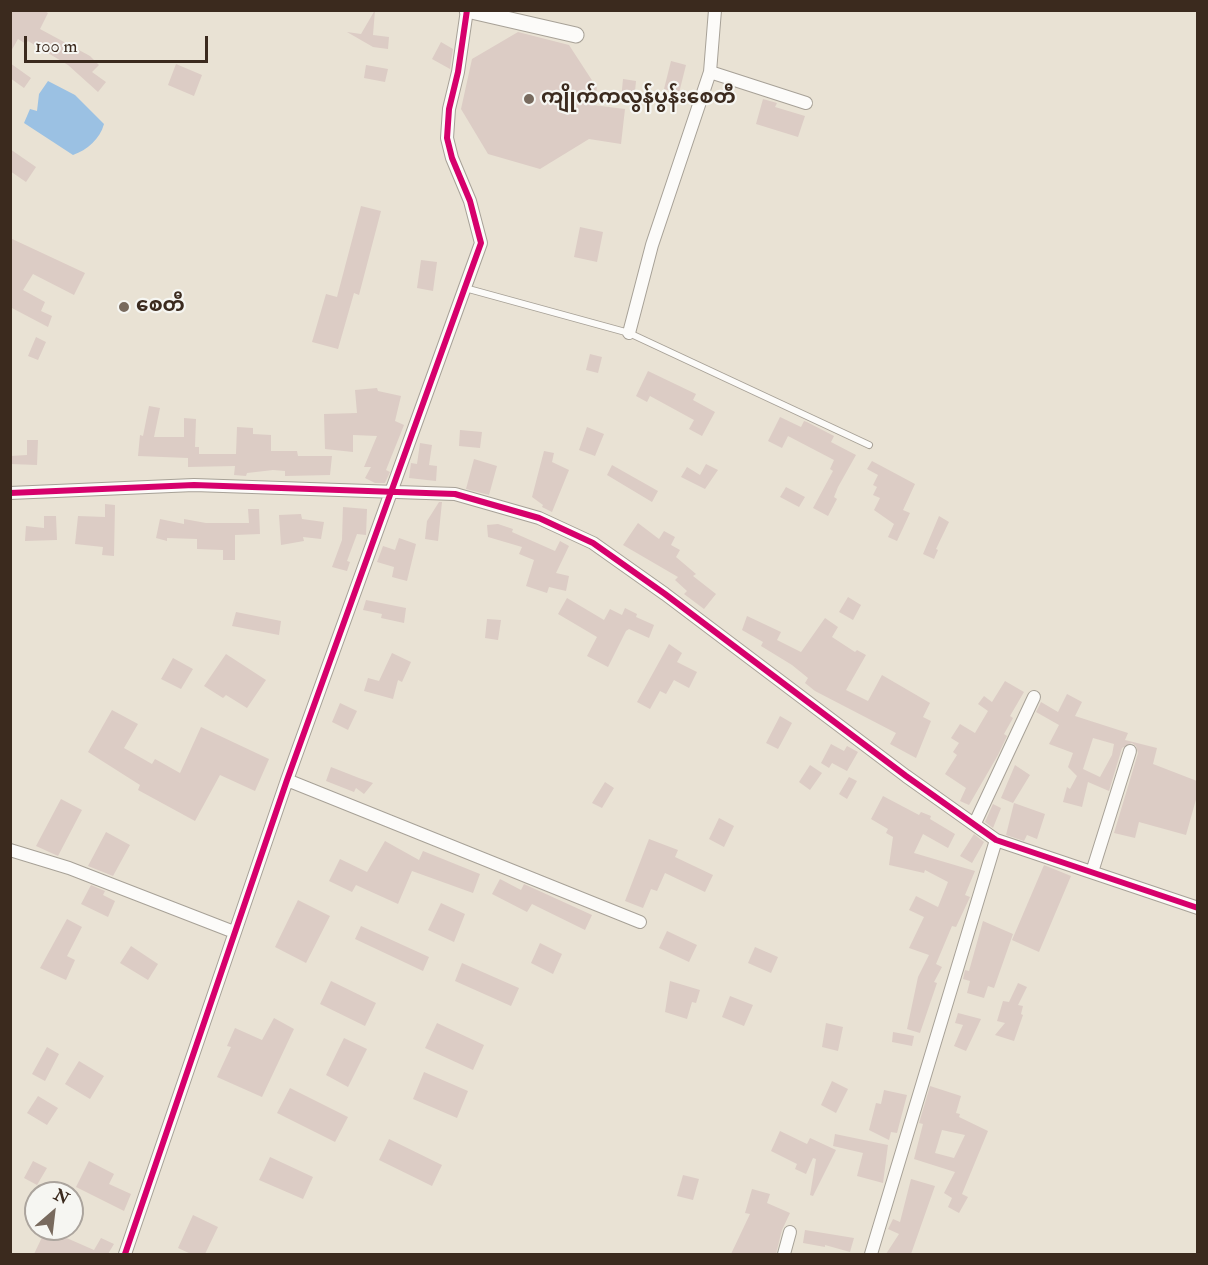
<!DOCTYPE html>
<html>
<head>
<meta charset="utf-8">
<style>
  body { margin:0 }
  #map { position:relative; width:1208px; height:1265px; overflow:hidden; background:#e9e2d4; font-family:"IM FELL Double Pica",serif }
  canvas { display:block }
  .frame { position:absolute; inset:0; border:12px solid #3b2a1e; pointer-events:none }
  .north { position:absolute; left:24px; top:1181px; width:60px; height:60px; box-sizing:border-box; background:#f6f6f2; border:2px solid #aba49d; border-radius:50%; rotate:28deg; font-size:16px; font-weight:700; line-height:24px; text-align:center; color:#3b2a1e }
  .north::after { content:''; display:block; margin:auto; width:21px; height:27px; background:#786a5e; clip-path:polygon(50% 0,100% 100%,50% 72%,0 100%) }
  .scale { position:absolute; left:24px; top:36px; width:184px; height:27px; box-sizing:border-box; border:3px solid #3b2a1e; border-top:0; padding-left:8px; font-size:18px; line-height:21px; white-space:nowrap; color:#3b2a1e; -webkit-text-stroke:4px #f6f6f2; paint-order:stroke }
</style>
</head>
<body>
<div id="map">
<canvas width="1208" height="1265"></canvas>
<div class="frame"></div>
<div class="north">N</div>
<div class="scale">100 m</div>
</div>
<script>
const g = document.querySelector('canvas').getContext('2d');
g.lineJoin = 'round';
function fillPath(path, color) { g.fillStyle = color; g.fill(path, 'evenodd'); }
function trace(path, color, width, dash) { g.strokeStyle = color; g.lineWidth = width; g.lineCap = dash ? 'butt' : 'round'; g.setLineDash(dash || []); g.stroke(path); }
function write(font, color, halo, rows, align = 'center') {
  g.font = font + ' "IM FELL Double Pica","Noto Sans Myanmar",serif'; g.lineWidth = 4.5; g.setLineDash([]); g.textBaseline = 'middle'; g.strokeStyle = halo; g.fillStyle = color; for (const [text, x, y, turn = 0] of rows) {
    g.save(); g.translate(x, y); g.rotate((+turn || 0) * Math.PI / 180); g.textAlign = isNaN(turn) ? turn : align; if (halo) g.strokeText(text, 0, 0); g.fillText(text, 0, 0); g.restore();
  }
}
const water = new Path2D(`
  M48,81L75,95L104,124C100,139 87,150 73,155L24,123L30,109L37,111L39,94Z`);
const building = new Path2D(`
  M10,10H43L48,13L40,29L90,56L99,65L92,72L106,82L98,92L68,65L28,41L26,44L18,39L10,53Z
  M375,10L373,35L389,37L388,49L373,47L347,32L361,34Z
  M518,32L569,45L597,88L593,105L625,109L621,144L589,139L540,169L488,154L461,109L472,59Z
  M441,42L453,49L450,69L432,59Z
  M671,61L686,65L679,93L664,89Z
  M10,63L31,78L24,88L10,78Z
  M176,64L202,75L194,96L168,85Z
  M366,65L388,69L385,82L364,78Z
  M623,79L636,81L634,102L621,100Z
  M763,99L777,103L775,107L805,116L798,137L756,124Z
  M10,149L36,167L26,182L10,171Z
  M361,206L381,211L359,295L354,293L338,349L312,342L326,294L337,297Z
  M580,227L603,232L597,262L574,257Z
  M10,238L85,273L74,295L33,274L23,290L45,302L41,311L52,316L48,327L10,307Z
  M421,260L437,262L433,291L417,288Z
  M36,337L46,342L38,360L28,356Z
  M590,354L602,357L598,373L586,370Z
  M648,371L696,394L693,400L715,412L702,436L689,429L694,420L650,396L647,402L636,396Z
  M377,388L378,391L401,396L395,421L404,425L386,470L390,472L385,483H375L365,478L371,467H364L377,436L353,435V452L325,449L324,414L357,413L355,390Z
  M149,406L160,408L154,437H184V418L196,419L195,447H199V454H236L237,427L253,428V434L271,435V451H297L298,456H332L330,475L285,476V471L273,470L247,473L246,476L234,475L235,466L188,467V458L138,456L140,435L143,436Z
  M780,417L801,427L804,421L807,422L834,436L831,442L856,455L838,487L834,497L837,499L828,516L813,508L833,471L830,469L834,460L788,436L782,448L768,441Z
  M587,427L604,434L595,456L579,450Z
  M460,430L482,432L480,448L459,446Z
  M27,440H38L37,465L10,464V456L27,455Z
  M420,443L432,445L429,465L437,466L436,481L409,478L411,463L417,464Z
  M544,451L554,453L552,462L569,470L552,512L542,507L543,505L532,497Z
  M474,459L497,466L489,495L466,489Z
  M872,461L915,484L903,510L910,513L897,541L888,537L894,524L874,510L880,498L873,495L877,487L873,485L878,475L867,469Z
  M706,464L718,470L705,489L681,477L687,467L700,475Z
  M612,465L658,491L652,502L607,475Z
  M786,487L805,497L799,507L780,497Z
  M439,502H442L438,541L425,539L427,521Z
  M105,504L115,505L114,556L102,555L103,547L75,544L78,516L105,517Z
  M343,507L367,509L366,535L357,534L347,561L350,562L347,571L332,567L342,540Z
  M248,509H259L260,534L235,535V560H223V550L197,549V539L167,538V541L156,538L160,519L184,524V519L206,523H249Z
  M301,514L302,519L324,522L321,539L303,537L304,541L281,545L279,515Z
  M44,516H56L57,540L25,541L26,526L44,528Z
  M939,516L949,522L936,549L938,550L934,559L923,554Z
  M638,523L659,539L664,531L675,537L671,545L680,550L676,557L696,574L693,576L716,594L704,609L684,594L687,591L675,580L678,577L623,545Z
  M498,524L513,529L512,532L555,551L560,541L569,546L556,573L569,576L566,591L549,587L547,593L526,586L534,560L519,554L522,547L488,537L487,525Z
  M399,538L416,544L407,581L392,577L394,567L377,562L383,546L395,550Z
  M848,597L861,605L853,620L839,612Z
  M567,598L604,620L610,609L622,615L625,608L637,614L636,617L654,625L649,638L629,629L626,631L608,667L587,656L597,637L558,614Z
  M366,600L406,608L404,623L381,618L382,614L363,610Z
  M236,612L281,621L279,635L232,626Z
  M747,616L781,632L777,640L801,652L825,618L838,627L832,637L855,652L857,650L866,655L846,690L868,701L882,675L930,703L923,717L931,721L916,758L890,744L896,733L815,691L805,683L808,678L792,665L761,646L763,642L742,630Z
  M487,619L501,620L498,640L485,638Z
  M669,644L682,653L677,662L697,672L689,688L674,680L666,694L660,691L650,709L637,702Z
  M392,653L411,662L402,682L398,680L393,699L364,691L368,678L379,681Z
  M226,654L266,680L247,708L226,695L223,698L204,686Z
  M173,658L193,669L181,689L161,679Z
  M1005,681L1024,692L1010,716L1013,718L1004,734L1007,736L998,755L969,805L960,801L966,788L945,774L957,755L953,752L959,743L951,738L960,724L975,733L988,711L978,704L984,696L992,702Z
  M1067,694L1082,702L1075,716L1128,733L1125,740L1157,748L1153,764L1197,781V796L1186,835L1139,822L1135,838L1114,833L1138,753L1136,746L1132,743L1122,748L1109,791L1088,782L1082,807L1063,802L1067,787L1070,789L1077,776L1068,767L1073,753L1049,744L1059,725L1036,712L1041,702L1058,712ZM1093,738L1114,744L1112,755L1100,777L1083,769Z
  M340,703L357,711L348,730L332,722Z
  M112,710L138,724L124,748L152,764L155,759L180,773L201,727L269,759L255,791L220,775L195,821L138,790L140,785L88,752Z
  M780,716L792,723L778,749L766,743Z
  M831,744L844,751L847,746L858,752L847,771L832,763L829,768L821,763Z
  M810,765L822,773L810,790L799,782Z
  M1015,765L1030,775L1013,803L1001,798Z
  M331,767L359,778L373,783L364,794L356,788L354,792L326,781Z
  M849,777L857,781L847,799L839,794Z
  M605,782L614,788L602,808L592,803Z
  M883,796L919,815L921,812L931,816L930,819L955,834L948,848L923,834L914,853L975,871L965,895L970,897L956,927L952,926L936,964L942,967L934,982L937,983L920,1033L907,1029L918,977L929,955L909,948L924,917L909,910L916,896L938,907L948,882L925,870L924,873L889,865L893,837L886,833L888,829L871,819Z
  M61,799L82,810L58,856L36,846Z
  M1014,803L1045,814L1037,839L1027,835L1024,841L1006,835Z
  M993,804L1001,808L993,828L985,822Z
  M719,818L734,826L724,847L709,839Z
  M106,832L130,845L113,876L88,866Z
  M974,834L984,842L972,863L960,856Z
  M649,839L678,850L675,857L713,875L705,892L665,873L657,891L651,889L643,908L625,901Z
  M385,841L419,860L423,851L480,874L473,893L412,871L398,904L356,885L352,892L329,881L340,859L367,872Z
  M1044,865L1071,876L1039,952L1012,940Z
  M500,879L521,890L524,884L592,915L585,930L532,904L527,912L492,894Z
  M91,885L105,891L103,895L115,901L108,917L81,904Z
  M298,900L330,916L306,963L275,947Z
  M441,903L465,914L454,942L428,930Z
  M67,919L82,927L67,956L75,960L66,980L40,968Z
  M983,921L1013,934L994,988L988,986L984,998L967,993L970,981L963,979L965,970L969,971Z
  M361,926L429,957L423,971L355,939Z
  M667,931L697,945L689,962L659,948Z
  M540,943L562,954L553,974L531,963Z
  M131,946L158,964L148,980L120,963Z
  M755,947L778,957L771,973L748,963Z
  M462,963L519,988L511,1006L455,981Z
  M331,981L376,1003L365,1026L320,1004Z
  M670,981L700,990L696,1003L692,1002L687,1019L665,1012Z
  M1018,983L1027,987L1018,1005L1023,1006L1021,1014L1023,1015L1014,1041L995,1035L1005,1023L997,1021L1003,1001L1009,1002Z
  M730,996L753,1005L744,1026L722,1017Z
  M958,1013L981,1019L966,1051L954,1046L963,1025L955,1023Z
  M274,1018L294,1029L262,1097L217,1077L231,1047L227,1046L235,1028L262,1040Z
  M437,1023L484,1045L473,1070L425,1048Z
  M826,1023L843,1027L838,1051L822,1047Z
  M893,1032L914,1036L912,1046L892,1042Z
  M344,1038L367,1049L348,1087L326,1075Z
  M47,1047L59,1054L45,1081L32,1074Z
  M79,1061L104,1076L90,1099L65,1084Z
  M424,1072L468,1091L457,1118L413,1099Z
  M832,1081L848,1089L836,1113L821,1105Z
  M930,1086L961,1096L956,1113L960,1114L959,1117L988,1131L962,1194L968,1197L959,1213L948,1207L952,1198L944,1193L955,1172L914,1159L923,1124L919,1123ZM942,1130L965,1135L954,1158L935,1153Z
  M290,1088L348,1117L335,1142L277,1113Z
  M884,1090L907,1095L897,1133L891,1132L889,1140L869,1130L876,1103L881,1104Z
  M38,1096L58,1108L47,1125L27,1113Z
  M780,1131L807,1144L810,1138L836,1150L813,1196L810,1195L816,1159L813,1158L806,1174L795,1169L797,1164L771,1151Z
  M835,1134L888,1145L883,1183L857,1176L863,1153L833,1146Z
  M389,1139L442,1165L432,1186L379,1160Z
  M270,1157L313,1177L303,1199L259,1180Z
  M33,1161L47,1168L37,1185L24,1178Z
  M89,1161L114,1174L109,1184L131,1194L124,1211L76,1187Z
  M683,1175L699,1179L693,1200L677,1196Z
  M911,1179L935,1186L911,1254H886L899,1234L888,1229L893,1219L900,1222Z
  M752,1189L770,1194L767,1203L790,1213L782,1230L776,1254H731L750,1214L745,1213Z
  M193,1215L218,1227L205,1254H191L178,1248Z
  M46,1229L94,1250L101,1238L114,1244L108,1254H34Z
  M805,1230L854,1238L850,1252L825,1245V1247L803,1243Z`);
const service = new Path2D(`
  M465,288L629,333L869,445`);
const minor = new Path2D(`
  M710,72L806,103
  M629,333L652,245L710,72L715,10
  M10,493L194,485L455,494L539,518L593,543L665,594L906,776L996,840L1198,908
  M287,780L640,922
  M975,823L1034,697
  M10,850L69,868L234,932
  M1092,872L1130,751
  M125,1254L287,780L481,243L470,201L452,158L447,138L449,109L458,72L467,10
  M784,1254L790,1232
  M871,1254L996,840`);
const tertiary = new Path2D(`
  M467,10L576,35`);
const cycleway = new Path2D(`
  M10,493L194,485L455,494L539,518L593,543L665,594L906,776L996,840L1198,908
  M125,1254L287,780L481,243L470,201L452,158L447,138L449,109L458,72L467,10`);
const markers = [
  [529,99,6,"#786a5e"],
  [124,307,6,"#786a5e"]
];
const poiNames = [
  ["ကျိုက်ကလွန်ပွန်းစေတီ",541,99],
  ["စေတီ",136,307]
];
fillPath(water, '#9bc1e3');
fillPath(building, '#dcccc5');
trace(service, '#a7a197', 8);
trace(minor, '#a7a197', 14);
trace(tertiary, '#a7a197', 17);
trace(service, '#fcfbf9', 6);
trace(minor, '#fcfbf9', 12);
trace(tertiary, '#fcfbf9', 15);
trace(cycleway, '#d6006c', 6);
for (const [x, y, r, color] of markers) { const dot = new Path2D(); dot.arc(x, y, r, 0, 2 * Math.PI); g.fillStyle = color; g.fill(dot); trace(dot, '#f6f6f2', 2); }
write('bold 20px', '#3b2a1e', '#f6f6f2', poiNames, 'left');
</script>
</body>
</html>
